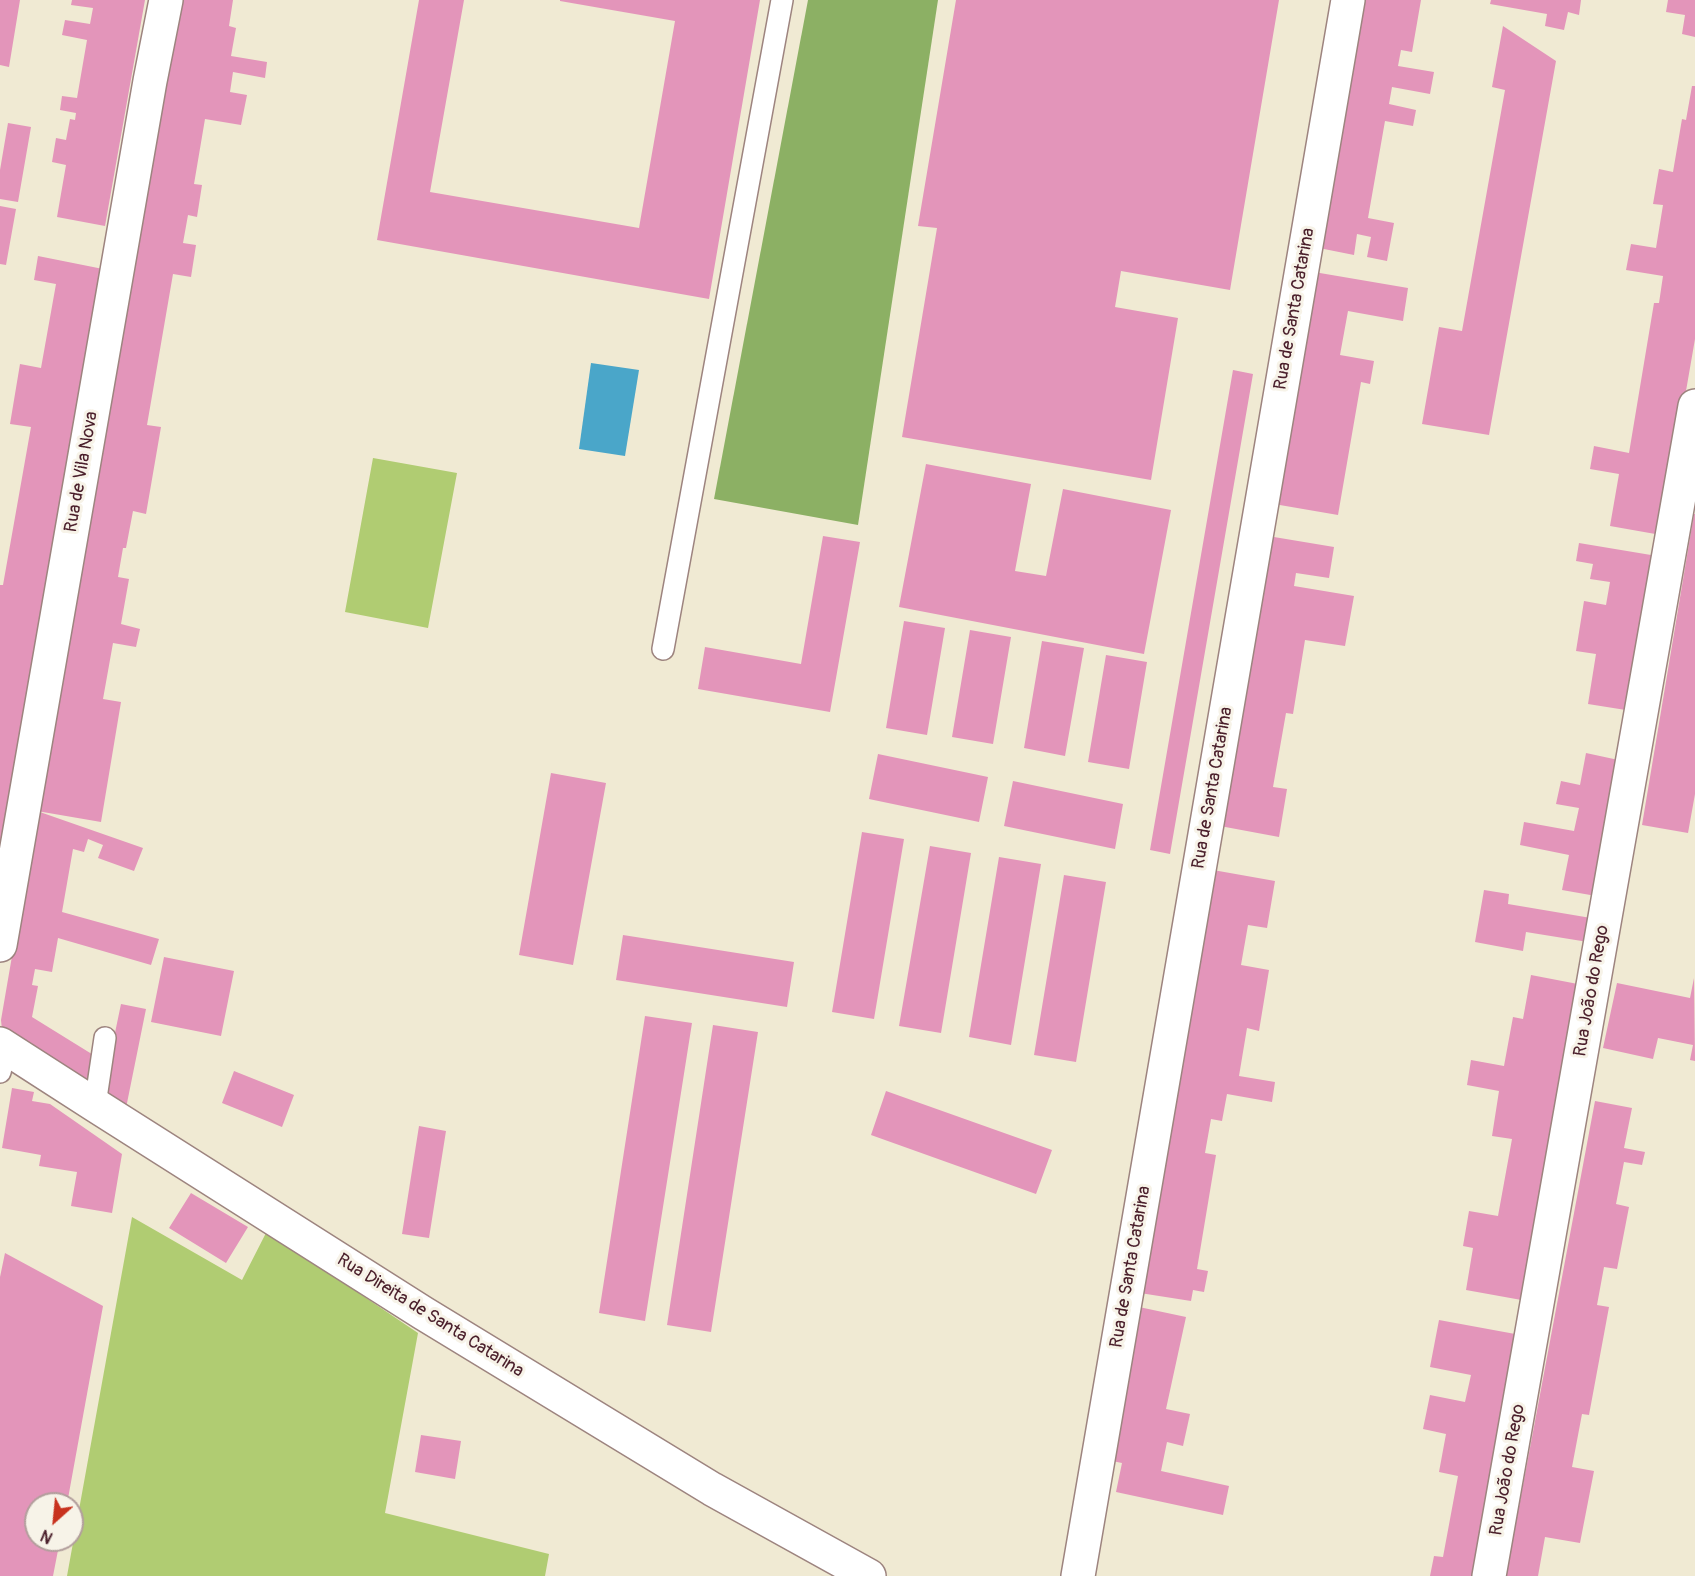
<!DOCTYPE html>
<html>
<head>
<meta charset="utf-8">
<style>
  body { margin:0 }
  #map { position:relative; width:1695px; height:1576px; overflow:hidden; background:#f0ead3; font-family:Pangolin,sans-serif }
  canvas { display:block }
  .north { position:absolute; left:24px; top:1492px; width:60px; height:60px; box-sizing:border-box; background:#f7f3e8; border:2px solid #b29e9c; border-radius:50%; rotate:207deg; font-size:16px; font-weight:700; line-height:24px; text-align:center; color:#4a1f2b }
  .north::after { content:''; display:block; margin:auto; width:21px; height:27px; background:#c8321e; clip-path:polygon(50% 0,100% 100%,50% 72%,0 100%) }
</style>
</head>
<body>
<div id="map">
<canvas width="1695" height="1576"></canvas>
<div class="north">N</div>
</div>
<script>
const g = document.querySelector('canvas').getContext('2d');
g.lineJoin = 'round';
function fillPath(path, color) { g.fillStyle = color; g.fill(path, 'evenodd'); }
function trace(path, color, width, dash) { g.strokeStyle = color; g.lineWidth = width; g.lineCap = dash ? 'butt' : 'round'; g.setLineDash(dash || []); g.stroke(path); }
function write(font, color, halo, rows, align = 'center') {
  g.font = font + ' Pangolin,sans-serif'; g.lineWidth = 6; g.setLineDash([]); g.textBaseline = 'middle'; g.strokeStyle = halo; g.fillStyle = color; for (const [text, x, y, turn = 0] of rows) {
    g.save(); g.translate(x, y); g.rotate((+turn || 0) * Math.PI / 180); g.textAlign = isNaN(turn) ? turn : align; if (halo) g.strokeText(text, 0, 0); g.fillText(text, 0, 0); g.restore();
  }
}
const green = new Path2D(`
  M373,458L457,473L428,628L345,612Z
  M132,1217L242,1280L267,1231L418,1333L385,1513L549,1554L545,1576H67Z`);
const forest = new Path2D(`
  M808,0H938L858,525L714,499Z`);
const water = new Path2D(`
  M591,363L639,370L625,456L579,449Z`);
const building = new Path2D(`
  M0,0H20L9,67L0,65Z
  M72,0H145L105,226L57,217L66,165L52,162L56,138L66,140L70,119L75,120L76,113L60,110L62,96L77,98L87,40L62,35L65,20L90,24L93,8L71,5Z
  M178,0H233L229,26L236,28L231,56L267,62L265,78L233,72L230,92L247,95L241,125L205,119L194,184L202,185L197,217L188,215L183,243L196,245L191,277L173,274L147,425L161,427L146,514L133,511L126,548H123L118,577L129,579L121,624L140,629L136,647L113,643L103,699L121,702L101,822L37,811Z
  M419,0H464L430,192L639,228L675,21L560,1V0H760L709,299L377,240Z
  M956,0H1279L1230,290L1121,271L1115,307L1178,318L1151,480L902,437L937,228L918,226Z
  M1363,0H1421L1412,52L1401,50L1398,66L1434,72L1430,94L1392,87L1389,104L1416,110L1413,126L1385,121L1368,218L1394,223L1387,261L1367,257L1371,237L1357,234L1354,255L1319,248Z
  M1491,0H1581L1579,15L1568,12L1564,30L1545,26L1547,14L1490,4Z
  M1668,0H1695V37L1682,34L1685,15L1666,12Z
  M1503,26L1556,61L1489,435L1422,424L1439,327L1462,331L1505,90L1492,87Z
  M1692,86H1695V339L1661,535L1610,526L1619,474L1590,469L1594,446L1629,453L1654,303H1659L1663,276L1626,270L1631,244L1656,248L1663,205L1653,204L1659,169L1673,172L1682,119L1686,120Z
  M8,123L31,127L18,202L0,199V170Z
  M0,206L16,209L6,265L0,264Z
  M38,256L103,269L1,841L0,840V585H3L31,427L10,424L20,364L41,368L56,284L34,280Z
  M1314,272L1408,288L1403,321L1348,311L1340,355L1374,361L1370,384L1361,382L1338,515L1274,504Z
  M1233,370L1253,374L1170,854L1150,850Z
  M926,464L1031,484L1015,571L1046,576L1063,489L1171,510L1144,654L899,607Z
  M1694,514H1695V794L1688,833L1642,825Z
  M823,536L860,542L830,712L698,689L705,647L801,664Z
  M1268,536L1334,547L1329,578L1296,573L1294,586L1354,596L1345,646L1305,640L1293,714L1286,713L1273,787L1287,789L1279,837L1220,826Z
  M1579,543L1657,556L1632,711L1588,704L1596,654L1576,651L1584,601L1606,605L1610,582L1590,579L1593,564L1576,561Z
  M904,621L945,628L927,735L886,728Z
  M970,630L1011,637L993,744L952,737Z
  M1042,641L1084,648L1065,756L1024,748Z
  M1106,655L1147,662L1129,769L1088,762Z
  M1586,753L1623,761L1596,896L1562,890L1569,855L1520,845L1524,822L1574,831L1579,808L1556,804L1561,781L1580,785Z
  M878,754L988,777L979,822L869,799Z
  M551,773L606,783L573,965L519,955Z
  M1013,781L1123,804L1115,849L1004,826Z
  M37,811L143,848L134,871L98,858L103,845L88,839L84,852L73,849L62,912L159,939L151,965L58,938L52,972L35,969L32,985L38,986L32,1017L95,1056L90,1088L2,1030L1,1020Z
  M862,832L904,839L874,1019L832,1012Z
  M930,846L971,853L941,1033L899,1026Z
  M999,857L1041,864L1011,1045L969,1037Z
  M1213,870L1275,881L1267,928L1248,925L1241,965L1269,970L1259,1031L1247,1028L1239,1076L1275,1082L1272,1102L1227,1094L1222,1121L1211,1119L1205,1153L1216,1155L1197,1269L1208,1271L1204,1292L1193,1290L1191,1301L1140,1293Z
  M1064,875L1106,882L1076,1062L1034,1055Z
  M1484,890L1509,894L1508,904L1591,918L1588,942L1526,932L1523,951L1475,942Z
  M623,935L794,962L787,1007L616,980Z
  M164,957L234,971L221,1036L151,1022Z
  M1531,975L1583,985L1527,1301L1466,1290L1473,1248L1463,1246L1469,1211L1498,1216L1512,1139L1492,1136L1499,1091L1467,1085L1471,1060L1504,1066L1513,1017L1523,1019Z
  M1694,978L1695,1061L1690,1060L1693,1045L1658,1038L1653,1059L1603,1048L1617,983L1690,998Z
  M121,1004L146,1009L126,1108L102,1095Z
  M645,1016L692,1023L645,1321L599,1313Z
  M713,1025L758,1032L711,1332L667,1325Z
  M234,1071L294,1095L282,1127L222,1103Z
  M12,1088L34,1092L32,1101L50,1104L122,1154L112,1213L71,1206L77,1172L39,1166L41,1155L2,1148Z
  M886,1091L1052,1150L1036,1194L871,1135Z
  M1595,1101L1632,1108L1624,1148L1645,1152L1642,1165L1624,1162L1616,1204L1629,1207L1617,1269L1604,1267L1597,1305L1609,1307L1589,1415L1582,1414L1572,1467L1594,1471L1580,1543L1545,1537L1538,1576H1506Z
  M419,1126L446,1131L429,1238L402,1234Z
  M191,1193L248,1227L226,1263L169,1228Z
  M5,1253L103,1306L67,1504H36V1540H60L53,1576H0V1277Z
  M1139,1307L1186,1317L1166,1409L1190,1414L1183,1446L1167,1442L1161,1471L1229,1486L1223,1515L1116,1492L1122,1463L1107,1460Z
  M1439,1320L1526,1336L1480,1576H1430L1434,1556L1443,1557L1458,1476L1439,1472L1446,1434L1423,1429L1430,1395L1465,1402L1471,1375L1430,1367Z
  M421,1435L461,1441L455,1479L415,1472Z`);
const service = new Path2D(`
  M663,649L782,0
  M0,1072L6,1048
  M95,1105L105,1038`);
const minor = new Path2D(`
  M0,945L150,81L166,0
  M0,1044L95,1105L423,1313L712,1489L869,1576
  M1078,1576L1348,0
  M1489,1576L1695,406`);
const streetNames = [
  ["Rua de Santa Catarina",1295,309,-80],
  ["Rua de Vila Nova",82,472,-80],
  ["Rua de Santa Catarina",1213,788,-80],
  ["Rua João do Rego",1592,991,-80],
  ["Rua de Santa Catarina",1131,1267,-80],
  ["Rua Direita de Santa Catarina",430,1316,32],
  ["Rua João do Rego",1508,1470,-80]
];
fillPath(green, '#b0cc72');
fillPath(forest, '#8cb064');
fillPath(water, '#4aa6c9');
fillPath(building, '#e395ba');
trace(service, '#9d847f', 24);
trace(minor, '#9d847f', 36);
trace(service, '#fff', 21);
trace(minor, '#fff', 33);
write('18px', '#4a1f2b', '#f7f3e8', streetNames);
</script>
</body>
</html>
